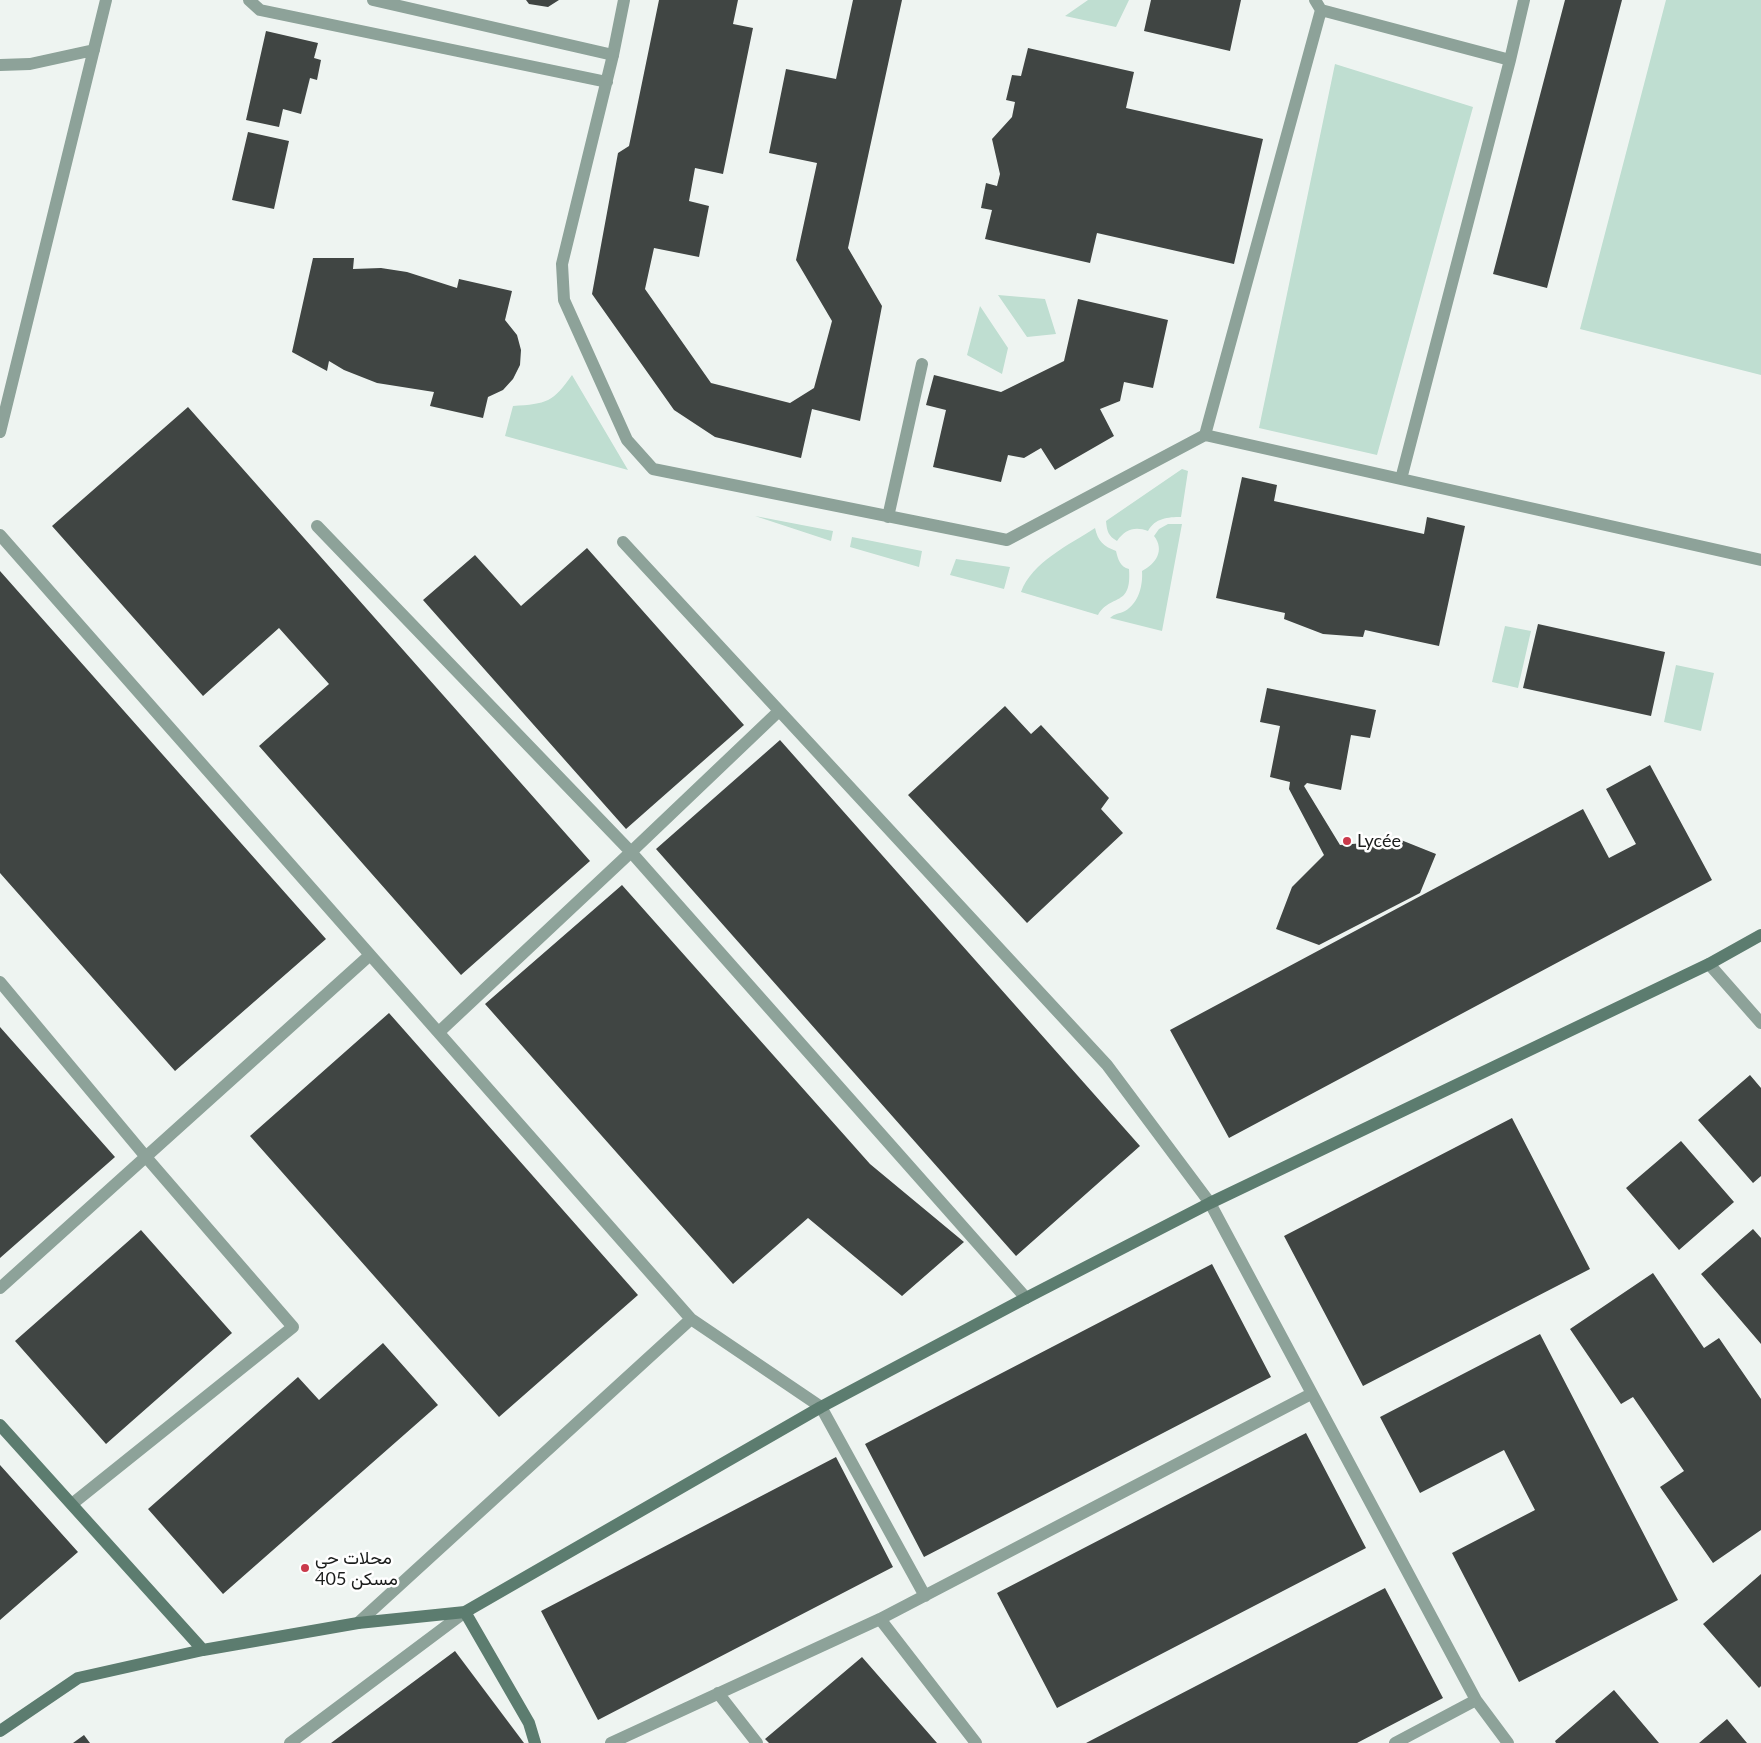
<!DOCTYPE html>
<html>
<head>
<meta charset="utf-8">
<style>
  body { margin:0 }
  canvas { display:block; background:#eef4f1 }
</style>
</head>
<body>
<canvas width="1761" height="1743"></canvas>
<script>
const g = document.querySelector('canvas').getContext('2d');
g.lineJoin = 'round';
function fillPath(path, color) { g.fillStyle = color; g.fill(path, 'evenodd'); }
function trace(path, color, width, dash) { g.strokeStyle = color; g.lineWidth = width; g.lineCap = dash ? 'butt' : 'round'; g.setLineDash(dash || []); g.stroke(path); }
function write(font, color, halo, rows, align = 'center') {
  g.font = font + ' Lato,Vazirmatn,sans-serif'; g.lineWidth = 5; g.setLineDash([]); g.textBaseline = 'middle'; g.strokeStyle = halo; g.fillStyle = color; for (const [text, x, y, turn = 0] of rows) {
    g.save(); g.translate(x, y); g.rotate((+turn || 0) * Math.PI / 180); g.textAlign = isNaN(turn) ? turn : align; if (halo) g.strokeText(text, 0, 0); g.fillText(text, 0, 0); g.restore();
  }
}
const green = new Path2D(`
  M1088,0H1129L1116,27L1065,16Z
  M1666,0H1761V375L1580,329Z
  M1335,64L1473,107L1377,455L1259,428Z
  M998,295L1045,299L1056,334L1027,337Z
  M980,306L1008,348L1002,374L967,355Z
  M572,375L628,470L505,436L513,406C547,404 553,402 572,375Z
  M1182,469L1188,471L1181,517C1168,517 1155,518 1148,531C1134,526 1125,530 1117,541C1108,536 1107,531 1106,521Z
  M755,516L833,531L831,541Z
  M1168,524H1182L1162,631L1110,618C1115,613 1119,614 1125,611C1139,603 1143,585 1142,571C1156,564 1165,550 1154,536L1159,529Z
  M1095,528C1098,541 1103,546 1116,551C1118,559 1120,567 1129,569C1132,608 1111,593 1098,615L1021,592C1032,562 1069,545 1095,528Z
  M852,537L922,551L919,567L850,547Z
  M956,559L1010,567L1004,589L950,575Z
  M1505,626L1531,631L1518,688L1492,682Z
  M1676,665L1714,673L1701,731L1664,722Z`);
const building = new Path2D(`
  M526,0H559L548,7L529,4Z
  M659,0H738L733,24L753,28L723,174L695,168L689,201L709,206L699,257L654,248L645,289L711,383L790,403L814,388L832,321L796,260L817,163L769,153L786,69L836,79L853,0H902L848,248L882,306L860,421L812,409L801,458L715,437L674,410L592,294L618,153L629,146Z
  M1151,0H1241L1230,51L1144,31Z
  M1565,0H1622L1547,288L1493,274Z
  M266,31L318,43L314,58L321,60L317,80L310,78L301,114L283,109L279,127L246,120Z
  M1028,48L1134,72L1126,108L1263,139L1234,264L1097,233L1090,263L985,239L992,210L981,208L986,183L997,186L1000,174L992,139L1012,117L1015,102L1006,100L1012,75L1021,76Z
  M248,132L289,141L274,209L232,200Z
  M313,258H354L353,269L381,268L407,272L457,288L459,279L512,291L505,320L517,335L521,350L520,365L513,379L503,390L488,397L483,418L430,406L434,392L377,383L344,370L329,361L327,371L292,352Z
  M1078,299L1168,320L1153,388L1124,382L1120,401L1100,409L1114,436L1055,470L1041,448L1024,458L1008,455L1001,482L933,467L946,410L926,405L934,375L1001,392L1064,361Z
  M188,407L590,861L461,975L259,746L329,684L279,628L203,696L52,526Z
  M1242,477L1277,485L1274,501L1424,534L1427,517L1465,526L1439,646L1365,630L1363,637L1323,634L1284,619L1285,613L1216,598Z
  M587,548L744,725L626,829L423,600L475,555L521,606Z
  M0,571L326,939L175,1071L0,873Z
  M1538,624L1665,652L1651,716L1523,688Z
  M1267,688L1376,710L1370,738L1351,735L1341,790L1307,783L1304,786L1340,845L1401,840L1436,854L1420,893L1319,945L1276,929L1292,887L1324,855L1289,789L1290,782L1270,777L1280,726L1260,722Z
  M1005,706L1031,734L1041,725L1109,798L1101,809L1123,833L1027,923L908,795Z
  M780,740L1140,1146L1016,1256L656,849Z
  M1650,765L1712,880L1229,1138L1170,1030L1583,809L1609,858L1636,844L1606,789Z
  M622,885L870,1164L964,1242L902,1296L808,1218L733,1284L485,1004Z
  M389,1013L638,1295L499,1417L250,1136Z
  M0,1027L115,1157L0,1258Z
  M1750,1075L1761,1088V1176L1753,1183L1698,1120Z
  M1512,1118L1590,1269L1363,1386L1284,1236Z
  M1681,1141L1734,1202L1679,1250L1626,1188Z
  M1753,1229L1761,1238V1344L1701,1274Z
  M141,1230L232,1333L106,1444L15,1341Z
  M1212,1264L1271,1377L924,1557L865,1444Z
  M1653,1273L1704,1348L1719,1338L1761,1399V1530L1713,1563L1660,1487L1684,1471L1633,1397L1621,1404L1570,1329Z
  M1540,1334L1678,1600L1519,1682L1452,1553L1535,1510L1504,1450L1420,1493L1380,1417Z
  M383,1343L438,1405L223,1594L148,1509L298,1377L319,1400Z
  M1306,1433L1366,1548L1057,1708L997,1593Z
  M836,1457L893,1567L598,1720L541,1611Z
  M0,1465L78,1552L0,1620Z
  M1761,1574V1686L1759,1688L1703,1624Z
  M1385,1588L1443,1698L1357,1743H1086Z
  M455,1651L524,1743H331Z
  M862,1657L937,1743H769L765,1739Z
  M1614,1690L1659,1743H1556L1555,1741Z
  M1727,1719L1747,1743H1699Z
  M84,1735L90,1743H73Z`);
const lane = new Path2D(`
  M249,0L260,10L607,82
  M624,0L613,55L562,264L564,300L627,440L653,469L1007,540L1205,435L1761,560
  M1321,10L1510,60L1401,479
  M1510,60L1524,0
  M1205,435L1321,10L1315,0
  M888,517L922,364`);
const street = new Path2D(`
  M373,0L613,55
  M0,65L30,64L94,50
  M0,432L106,0
  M317,526L631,852L1026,1298
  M0,535L691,1319L821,1407L925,1596
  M623,542L1107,1065L1210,1203L1476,1700L1508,1743
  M1709,964L1761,1023
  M0,982L146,1157L293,1327L72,1504
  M439,1032L631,852L779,711
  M0,1288L370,955
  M880,1619L976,1743
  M358,1623L691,1319
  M718,1693L757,1743
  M290,1743L465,1612
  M611,1743L880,1619L1311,1394
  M1395,1743L1476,1700`);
const secondary = new Path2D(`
  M0,1425L203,1650
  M465,1612L529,1723L535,1743
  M0,1731L78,1678L203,1650L358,1623L465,1612L821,1407L1026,1298L1210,1203L1709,964L1761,935`);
const markers = [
  [1347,841,5,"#ca3a4b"],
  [305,1568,5,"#ca3a4b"]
];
const poiNames = [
  ["Lycée",1357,841],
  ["محلات حي",315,1558],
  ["405 مسكن",315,1579]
];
fillPath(green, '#bfded1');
fillPath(building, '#404543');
trace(lane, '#8da299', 12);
trace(street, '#8da299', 12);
trace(secondary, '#5c7c6f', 12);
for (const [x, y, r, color] of markers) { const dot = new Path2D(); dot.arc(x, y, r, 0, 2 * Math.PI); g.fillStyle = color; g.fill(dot); trace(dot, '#fff', 2); }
write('18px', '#1b1d1c', '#fff', poiNames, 'left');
</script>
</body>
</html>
